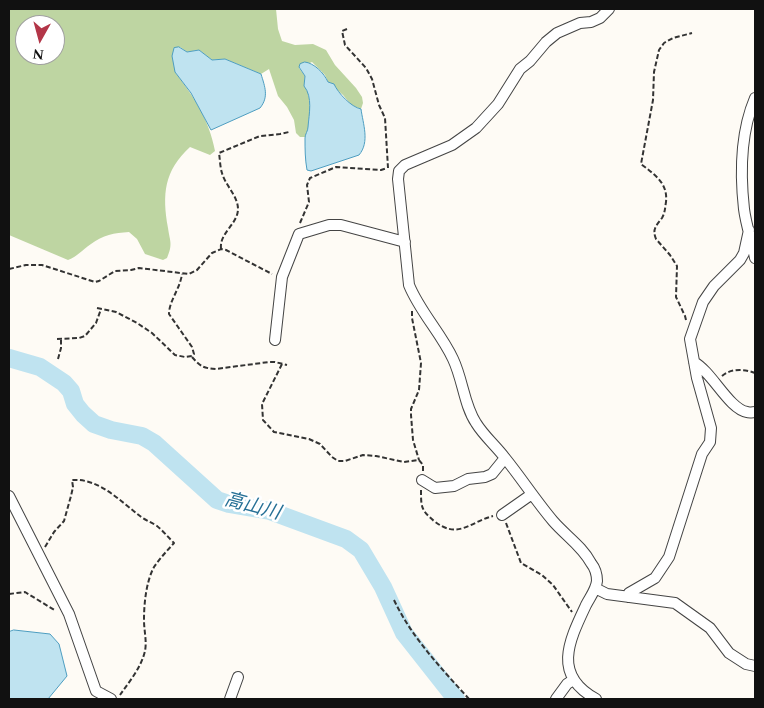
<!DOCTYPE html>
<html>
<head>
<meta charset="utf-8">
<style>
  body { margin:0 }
  #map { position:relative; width:764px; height:708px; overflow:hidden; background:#fefbf5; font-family:Spectral,serif }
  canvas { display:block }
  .frame { position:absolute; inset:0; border:10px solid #111; pointer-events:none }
  .north { position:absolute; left:15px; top:15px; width:50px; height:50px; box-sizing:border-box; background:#fff; border:1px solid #a0a0a0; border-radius:50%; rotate:187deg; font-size:14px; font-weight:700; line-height:20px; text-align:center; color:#111 }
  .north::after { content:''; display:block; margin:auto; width:18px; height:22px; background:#b33648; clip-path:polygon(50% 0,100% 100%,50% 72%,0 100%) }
</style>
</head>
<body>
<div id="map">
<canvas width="764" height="708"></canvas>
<div class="frame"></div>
<div class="north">N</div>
</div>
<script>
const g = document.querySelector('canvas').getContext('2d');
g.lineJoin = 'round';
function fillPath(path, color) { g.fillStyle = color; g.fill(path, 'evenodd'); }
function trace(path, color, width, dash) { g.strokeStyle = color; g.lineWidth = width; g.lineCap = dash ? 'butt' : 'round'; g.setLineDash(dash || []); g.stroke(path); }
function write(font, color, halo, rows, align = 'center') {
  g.font = font + ' Spectral,"Noto Sans JP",serif'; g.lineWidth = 5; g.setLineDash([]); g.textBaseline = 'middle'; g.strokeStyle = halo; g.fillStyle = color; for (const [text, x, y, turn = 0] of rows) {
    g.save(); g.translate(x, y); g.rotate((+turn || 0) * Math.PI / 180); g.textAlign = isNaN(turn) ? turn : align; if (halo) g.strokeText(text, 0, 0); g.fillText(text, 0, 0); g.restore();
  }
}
const forest = new Path2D(`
  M9,9H276L278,29L282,41L295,45L313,44L326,50L335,65L356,88L362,97L363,103L361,109L351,105L343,95L328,82L325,75L312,62L299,68L305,76L304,86L308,91L311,114L308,121L309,129L305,137H300L296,133L294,120L287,107L278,96L269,69L261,74L225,59L212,60L199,50L187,52L180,47L175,72C194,97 209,119 215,151L210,155L190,147C164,171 162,194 168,228C170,242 173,244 167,258L163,260L145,254L137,239L129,232C114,233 103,235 91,244C82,250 78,256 68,260L9,235ZM25,25H55V55H25Z`);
const water = new Path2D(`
  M179,47L187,52L199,50L212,60L225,59L261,74C265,87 269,97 260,108L211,130L191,93L175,72L172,56L174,48Z
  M305,62C314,63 324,73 328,82L334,84C338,93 351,107 361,109C363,124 370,142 359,155L311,171L307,170C305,159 305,149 305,138C305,134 308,131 308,127C309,114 313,97 304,86L305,76L299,67L300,64Z
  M14,630L50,634L59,644L67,676L48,699H9V632Z`);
const river = new Path2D(`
  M9,358L40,367L64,383L71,391L75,404L83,414L94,424L111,430L142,436L154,443L217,500L229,504L270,511L346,539L361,550L383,587L404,633L456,699`);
const path = new Path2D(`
  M347,29L342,31L345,45L366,68L372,79L379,105L385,118L388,168
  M300,223L309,202L307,185L310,178L336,167L381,170L387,168
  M221,249C219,233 238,224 238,209C238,196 225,185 222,173C220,167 220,159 219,153L260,136L280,134L289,132
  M9,269L26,265H42L95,282L99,281L115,271L131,270L139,268L189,274L197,270L212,253L221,249L226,250L272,274
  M97,308L116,312L137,323L152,333L175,355L185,357L192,356L194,354L192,347L169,314C169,301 180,289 182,274
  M412,311V318L421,363L419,390L411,409V415L413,440L419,460
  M686,320L685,316L676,297L677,266L670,255L656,239C652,229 656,226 662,218C665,213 665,208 666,202C668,183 655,175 641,164L653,100L654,72L659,50L664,43L673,38L692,33
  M57,339L79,338L85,336L96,323L101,309
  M192,357C201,367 203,368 216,369L269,362H275L287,365
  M58,359L61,348V340
  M282,364L262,404L263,420L274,432L309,439L320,444L332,457L338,461H345L363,455L376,456L404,462L419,460L423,465V471
  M722,376C731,368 745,369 755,373
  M421,490C421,507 421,510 434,521C458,540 470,522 493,516
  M506,523L521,563L542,575L553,585L572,612
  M45,547L54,532L64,521L71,496L73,487L72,480C99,478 120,501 140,516C145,520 151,522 157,526C163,531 168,537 174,543C167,551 160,558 154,567C146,582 144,604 144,620C144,631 147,641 145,651C141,668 129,682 120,695
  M9,594L25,592L56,611
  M394,600C412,638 441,668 469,699`);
const street = new Path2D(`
  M755,98C741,131 740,173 744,209C746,225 752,242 755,258
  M275,340L282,277L299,234L329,225H341L405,242
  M694,362C712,372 729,409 747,412C750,413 753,412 755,412
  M422,480L435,488L454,486L468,479L485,477L492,474L505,458
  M9,496L69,614L96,691L111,699
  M502,515L532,494
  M595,588L607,594L675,603L710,628L729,653L746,664L755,666
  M628,597L629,593L655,578L669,557L702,454L710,442L711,428L697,378L690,339L703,302L714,286L740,260L744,253L749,230
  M230,699L238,677
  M556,699L567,684L573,680
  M596,699C552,675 569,641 586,605C590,597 596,590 597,581C597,574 595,568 591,563C582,546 566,536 553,521C536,501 522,479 505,458C496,446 484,436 476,423C464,405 463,380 453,359C441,333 420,312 409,285L398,179L399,171L405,165L452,145L476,128L498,104L520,69L530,61L546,42L557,33L580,23L591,22L600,18L609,9`);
const waterNames = [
  ["高山川",252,508,15]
];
fillPath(forest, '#bed5a2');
fillPath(water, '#bfe3f0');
trace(water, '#4d9dc0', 1);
trace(river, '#bfe3f0', 18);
trace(street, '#444', 12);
trace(path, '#333', 2, [5, 2.5]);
trace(street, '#fff', 10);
write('italic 19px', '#267096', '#fff', waterNames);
</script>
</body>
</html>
